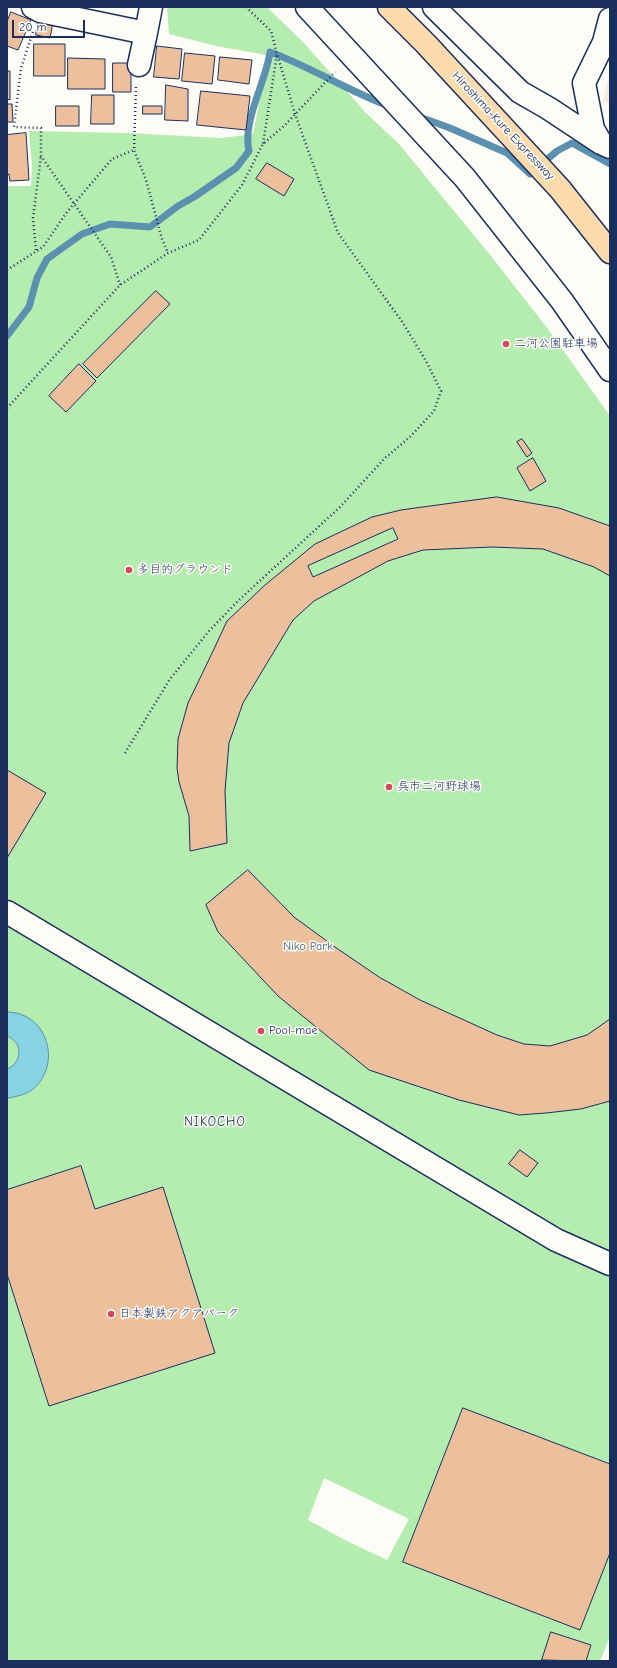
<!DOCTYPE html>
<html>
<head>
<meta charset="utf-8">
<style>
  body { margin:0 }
  #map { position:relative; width:617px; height:1668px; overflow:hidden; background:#fdfcf7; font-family:"Comic Neue",sans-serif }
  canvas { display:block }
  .frame { position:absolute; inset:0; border:8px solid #1b2f5e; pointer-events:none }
  .scale { position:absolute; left:12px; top:20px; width:73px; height:18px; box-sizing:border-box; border:2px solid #1b2f5e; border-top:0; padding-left:5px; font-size:12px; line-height:14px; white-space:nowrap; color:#1b2f5e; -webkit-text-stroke:3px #fdfcf7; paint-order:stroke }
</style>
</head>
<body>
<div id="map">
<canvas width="617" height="1668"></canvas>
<div class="frame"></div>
<div class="scale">20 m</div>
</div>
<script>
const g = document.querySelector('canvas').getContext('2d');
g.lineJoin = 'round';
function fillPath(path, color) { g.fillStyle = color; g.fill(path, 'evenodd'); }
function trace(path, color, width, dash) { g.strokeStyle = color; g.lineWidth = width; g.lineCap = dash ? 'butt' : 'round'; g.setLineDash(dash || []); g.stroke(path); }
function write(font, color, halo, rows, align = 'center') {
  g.font = font + ' "Comic Neue","Klee One",sans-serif'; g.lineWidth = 3; g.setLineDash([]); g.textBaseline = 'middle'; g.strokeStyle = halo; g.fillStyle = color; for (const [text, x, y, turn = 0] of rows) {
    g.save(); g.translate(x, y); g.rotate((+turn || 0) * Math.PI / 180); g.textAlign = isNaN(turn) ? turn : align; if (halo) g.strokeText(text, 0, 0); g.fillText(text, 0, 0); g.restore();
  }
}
const built = new Path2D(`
  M610,71V103L603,101Z`);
const green = new Path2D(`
  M167,7H267L303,42L366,113L399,144L491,256L548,329L610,416V1637L600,1661H7V186H31L32,164L29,131L128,133L221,138L253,134L261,93L266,55L216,46L169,34ZM324,1478L409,1519L387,1560L349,1542L308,1520Z`);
const water = new Path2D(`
  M7,1012C48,1012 63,1065 32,1090C25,1095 17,1096 9,1098H7V1069C23,1062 23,1042 7,1036Z`);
const stream = new Path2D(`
  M417,116L450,128L507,153L530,174L557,151L572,143L610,164
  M7,336L29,307L37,278L47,259L82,234L110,224L150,227L178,206L194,197L236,168L249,151C242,121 266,82 270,52C311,67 348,91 389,106`);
const building = new Path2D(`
  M11,12L31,20L18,50L7,46V22Z
  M39,15L54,17L50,38L36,35Z
  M34,44H65V76H34Z
  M157,46L182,49L179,79L154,77Z
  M185,53L215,56L212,84L182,81Z
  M220,57L252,60L249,84L218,80Z
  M68,58L105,59V89H68Z
  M113,63H131V92H113Z
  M7,71H10V100L7,99Z
  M166,85L188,89V121L165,120Z
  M201,91L250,96L246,130L197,125Z
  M92,95H114V124H91Z
  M7,104H12L13,122H7Z
  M56,106H79V126H56Z
  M143,106H162V114H143Z
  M26,133L29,180L10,181L9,174L7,175V135Z
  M267,163L294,179L284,196L256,179Z
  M156,291L170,304L97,378L83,364Z
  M79,364L96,381L66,412L49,396Z
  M522,439L532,453L527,457L517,442Z
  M533,458L546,481L530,491L517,468Z
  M497,497L559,508L610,526V576L594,567L543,549L492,547L423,550L388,561L314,601L293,620L243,703L229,743L225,791L227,843L190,851L189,816L179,782L177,768L178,739L188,703L214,649L227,621L265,585L315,544L372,517L401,510Z
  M393,528L398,539L313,577L308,566Z
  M7,770L46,793L7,858Z
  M248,870L294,917L335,947L379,977L420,1000L497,1035L524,1044L550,1046L587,1035L610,1019V1101L581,1109L546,1113L519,1115L459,1100L369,1070L278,996L218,932L206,905Z
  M520,1150L538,1163L527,1177L509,1164Z
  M81,1166L95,1209L163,1187L215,1353L49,1406L7,1274V1190Z
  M463,1408L610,1464V1553L580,1630L403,1562Z
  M551,1632L591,1645L586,1661L542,1660Z`);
const path = new Path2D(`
  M246,7L271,31L277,54L263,144
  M33,32L21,68L14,127L41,128V156L111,257L120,285
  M136,87L134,150L146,180L162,239L168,253
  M36,250L33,218L41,156
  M7,270L43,247L67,212L112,159L134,150
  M7,408L120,285L168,253L199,240L242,185L263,144L285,125L335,72
  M125,753L170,679L209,631L239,600L340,507L385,458L410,437L434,411L441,391L426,361L403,323L338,233L295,114L277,54`);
const minor = new Path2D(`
  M33,7L40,11L146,33L139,65
  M307,7L465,178L562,301L610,370
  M434,7L520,92L548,108L601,143L610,147
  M146,33L151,7
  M601,143L593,129L584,83L604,42L610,19
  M7,912L556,1240L610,1264`);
const highway = new Path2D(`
  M389,7L426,44L560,189L610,252`);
const markers = [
  [506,344,4,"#d1495b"],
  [129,570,4,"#d1495b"],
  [389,787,4,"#d1495b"],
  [261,1031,4,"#d1495b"],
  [111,1314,4,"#d1495b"]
];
const streetNames = [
  ["Hiroshima-Kure Expressway",503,126,47]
];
const poiNames = [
  ["二河公園駐車場",514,344],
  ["多目的グラウンド",137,570],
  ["呉市二河野球場",397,787],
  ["Pool-mae",269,1031],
  ["日本製鉄アクアパーク",119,1314]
];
const parkNames = [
  ["Niko Park",308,947]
];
const neighbourhoodNames = [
  ["NIKOCHO",215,1122]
];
fillPath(built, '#f8eadc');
fillPath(green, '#b5edb0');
fillPath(water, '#86d3e4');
trace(water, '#5b91ae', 1);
trace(stream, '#5b91ae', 7);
fillPath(building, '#edc09d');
trace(building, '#1b2f5e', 1);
trace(minor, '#1b2f5e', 25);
trace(highway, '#1b2f5e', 25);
trace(path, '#1b2f5e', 2.5, [1, 3]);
trace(minor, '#fdfcf7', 22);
trace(highway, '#fedbac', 22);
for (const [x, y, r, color] of markers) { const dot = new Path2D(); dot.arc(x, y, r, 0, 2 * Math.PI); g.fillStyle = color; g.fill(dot); trace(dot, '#fdfcf7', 1.5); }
write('12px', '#1b2f5e', '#fdfcf7', streetNames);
write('12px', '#1b2f5e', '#fdfcf7', poiNames, 'left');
write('12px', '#425e72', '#fdfcf7', parkNames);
g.letterSpacing = '1px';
write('13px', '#1b2f5e', '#fdfcf7', neighbourhoodNames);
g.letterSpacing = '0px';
</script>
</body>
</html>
